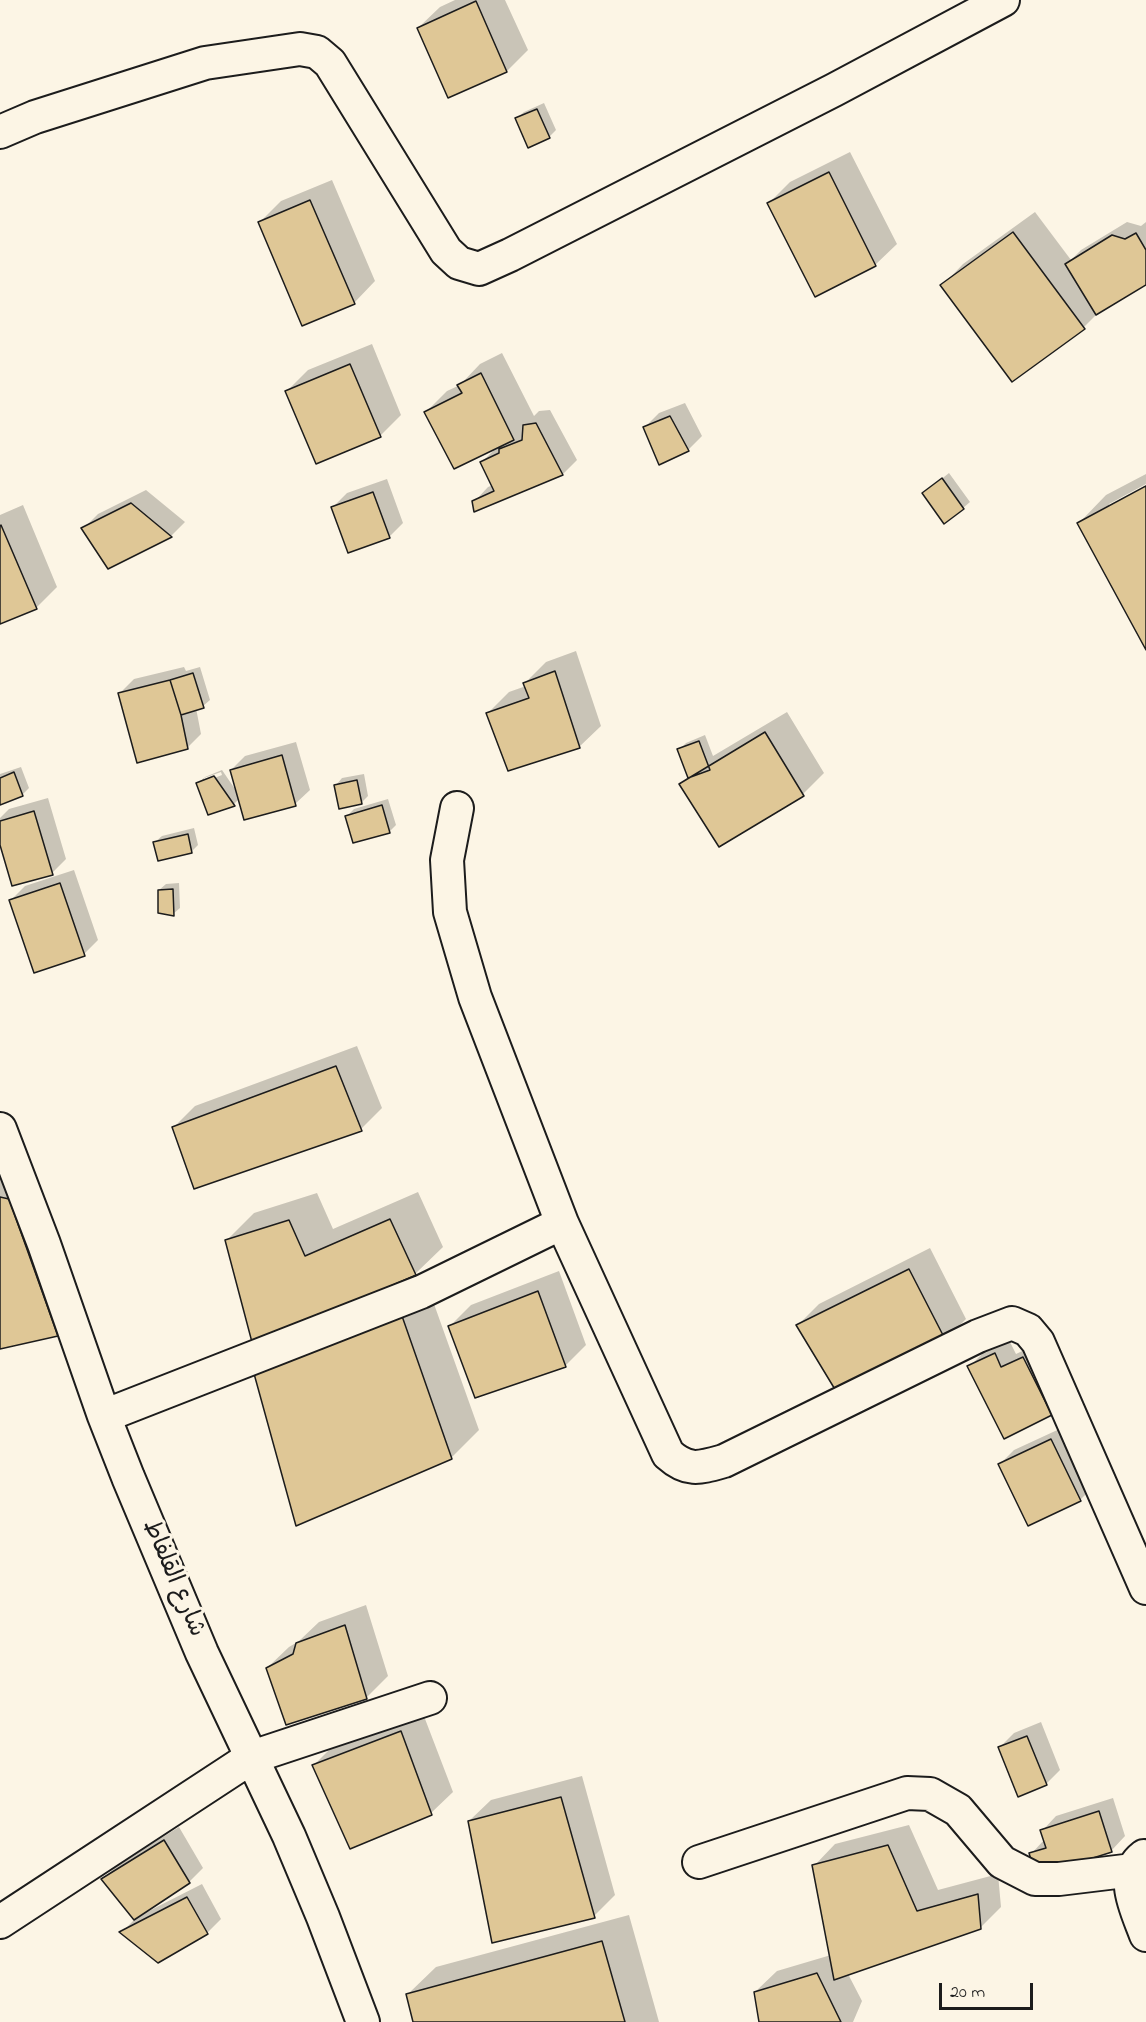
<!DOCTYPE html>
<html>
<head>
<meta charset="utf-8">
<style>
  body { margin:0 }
  #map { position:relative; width:1146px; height:2022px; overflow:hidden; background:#fcf5e5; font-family:"Indie Flower",sans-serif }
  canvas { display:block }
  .scale { position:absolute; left:939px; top:1983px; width:94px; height:27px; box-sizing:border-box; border:3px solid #1c1c1c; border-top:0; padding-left:8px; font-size:18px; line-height:21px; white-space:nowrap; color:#1c1c1c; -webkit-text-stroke:4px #fcf5e5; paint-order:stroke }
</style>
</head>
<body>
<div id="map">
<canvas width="1146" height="2022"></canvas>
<div class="scale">20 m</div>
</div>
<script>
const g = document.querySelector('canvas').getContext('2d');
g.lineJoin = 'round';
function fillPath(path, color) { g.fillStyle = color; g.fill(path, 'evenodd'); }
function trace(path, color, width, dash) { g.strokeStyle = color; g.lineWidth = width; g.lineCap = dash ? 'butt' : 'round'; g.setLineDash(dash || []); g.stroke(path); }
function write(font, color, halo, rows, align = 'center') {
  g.font = font + ' "Indie Flower","Playpen Sans Arabic",sans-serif'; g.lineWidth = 6; g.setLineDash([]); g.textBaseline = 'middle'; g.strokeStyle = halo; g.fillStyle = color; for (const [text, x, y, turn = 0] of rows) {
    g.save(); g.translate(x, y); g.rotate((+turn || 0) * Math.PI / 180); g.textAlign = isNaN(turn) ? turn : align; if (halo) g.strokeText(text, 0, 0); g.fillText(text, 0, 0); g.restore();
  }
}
const shadow = new Path2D(`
  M455,0H505L528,50L507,71L418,28L440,7Z
  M544,103L556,130L549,137L517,118L524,112Z
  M850,152L897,244L875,265L769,203L790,182Z
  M332,180L375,281L354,303L260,222L281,201Z
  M1035,212L1071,260L1081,250L1127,222L1141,226L1146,222V283L1102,309L1084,327L1013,380L942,286L963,264Z
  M372,344L401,415L380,436L287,391L308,370Z
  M502,353L534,416L539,411L550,410L577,460L563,474L476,510L474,502L488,487L493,485L482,462L498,446L426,412L447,391L460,385L480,364Z
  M685,403L702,436L688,450L645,427L659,413Z
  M949,473L970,502L963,508L924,493Z
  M1146,474V484L1109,504V507L1146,487V647L1079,523L1106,495Z
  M387,479L403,523L389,537L333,507L347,493Z
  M146,490L185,522L171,536L108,567L83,529L98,514Z
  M23,505L57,587L36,608L0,623V515Z
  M576,651L601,726L579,747L488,713L509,692L526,686L525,683L546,662Z
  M184,667L186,671L200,667L210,700L203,706L196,708L201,734L187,748L120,693L134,679Z
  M787,712L824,773L803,794L681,784L689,776L679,750L686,743L705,735L713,756Z
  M296,742L310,790L295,804L239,799L234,804L209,813L198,783L205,777L222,770L237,792L231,770L245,756ZM221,772L222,775L204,782V778Z
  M21,767L29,788L22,795L0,800V774Z
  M364,774L368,796L361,803L336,785L342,778Z
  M48,798L66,859L52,873L0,839V818L9,809Z
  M388,799L396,825L389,832L347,816L354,809Z
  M194,828L198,845L191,852L155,842L162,836Z
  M74,870L98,940L84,954L10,901L25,886Z
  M179,883L180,908L173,914L159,890L166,884Z
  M357,1046L382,1108L361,1129L174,1127L195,1106Z
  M0,1171L79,1313L58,1334L0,1347Z
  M418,1192L443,1247L415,1274L254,1344L227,1240L254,1213L317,1193L333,1229Z
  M930,1248L966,1319L945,1340L798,1325L819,1304Z
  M559,1271L586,1345L565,1366L450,1326L471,1305Z
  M429,1290L479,1430L451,1458L282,1343Z
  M1009,1340L1016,1354L1037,1344L1065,1400L1051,1414L969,1367L984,1352Z
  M1066,1426L1094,1486L1080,1500L1000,1464L1014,1450Z
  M366,1605L388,1676L367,1697L267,1668L289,1647L299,1641L319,1622Z
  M422,1711L453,1792L431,1813L350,1847L314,1765L335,1744Z
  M1041,1722L1060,1770L1046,1784L999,1748L1014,1733Z
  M582,1776L615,1895L594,1916L469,1821L491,1800Z
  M1113,1798L1125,1836L1111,1851L1031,1854L1045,1839L1042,1831L1056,1816Z
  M909,1825L938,1890L998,1874L1001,1907L980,1928L848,1974L862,2001L853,2022H761L755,1992L777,1971L831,1955L814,1866L835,1844Z
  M179,1827L203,1868L189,1882L146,1910L147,1912L202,1884L221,1919L207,1933L122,1932L135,1919L103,1879L117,1865Z
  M629,1915L659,2022H415L408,1994L436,1967Z`);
const building = new Path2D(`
  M476,1L507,72L448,98L417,28Z
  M537,109L550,138L528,148L515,118Z
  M829,172L876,266L815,297L767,203Z
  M310,200L355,304L302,326L258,222Z
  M1013,232L1085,329L1012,382L940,285Z
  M1136,233L1146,250V285L1096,315L1065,264L1112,235L1125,239Z
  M350,364L381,437L316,464L285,391Z
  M481,373L514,440L454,469L424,412L462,393L457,385Z
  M670,416L689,451L659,465L643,427Z
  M536,423L563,475L474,512L472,501L494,491L480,462L499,453V449L522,440L523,425Z
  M942,478L964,509L944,524L922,493Z
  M1146,486V650L1077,523Z
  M373,492L390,538L348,553L331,507Z
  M131,503L172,537L108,569L81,528Z
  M1,525L37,609L0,624V526Z
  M555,671L580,748L508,771L486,713L529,698L523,683Z
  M193,673L204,708L181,715L170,680Z
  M170,680L181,715L188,749L137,763L118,693Z
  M765,732L804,796L719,847L679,784Z
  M699,741L710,770L688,778L677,749Z
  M282,755L296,806L244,820L230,770Z
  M14,772L23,796L0,805V778Z
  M214,776L235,806L208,815L196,783Z
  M357,780L362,804L339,809L334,785Z
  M382,805L390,833L353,843L345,816Z
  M34,811L53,875L12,886L0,845V821Z
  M188,834L192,853L158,861L153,842Z
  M60,883L85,956L34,973L9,900Z
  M173,889L174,916L158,913V890Z
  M336,1066L362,1131L194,1189L172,1127Z
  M0,1197L9,1199L58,1336L0,1349Z
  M390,1219L416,1275L253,1346L225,1240L289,1220L305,1256Z
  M909,1269L946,1341L839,1396L796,1325Z
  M538,1291L566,1367L475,1398L448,1326Z
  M402,1316L452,1459L296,1526L253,1370Z
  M995,1353L1001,1367L1023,1357L1052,1415L1004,1439L967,1366Z
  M1051,1439L1081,1501L1028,1526L998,1464Z
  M345,1625L367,1699L286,1725L266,1668L293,1654L296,1643Z
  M401,1731L432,1815L350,1849L312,1765Z
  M1027,1736L1047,1785L1018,1797L998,1747Z
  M561,1797L595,1918L492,1943L468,1821Z
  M1099,1811L1112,1852L1036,1876L1029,1853L1046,1848L1040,1830Z
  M164,1840L190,1883L134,1920L101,1879Z
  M888,1845L917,1911L978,1894L981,1929L834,1980L812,1865Z
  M187,1897L208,1934L158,1963L119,1932Z
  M602,1941L625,2022H413L406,1994Z
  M817,1973L841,2022H759L754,1992Z`);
const street = new Path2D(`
  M0,132L35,117L205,63L300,49L317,52L330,63L446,251L459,263L479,269L510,255L834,90L1003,0
  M457,808L447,860L450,912L475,997L562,1223
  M0,1129L44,1244L104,1416L128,1477L202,1653L289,1836L323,1917L363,2022
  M104,1416L421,1292L562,1223L668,1454C688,1472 699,1468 724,1461L978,1336L1012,1323L1028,1330L1038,1342L1146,1588
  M1144,1856C1118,1876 1137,1910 1146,1935
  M699,1862L907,1793L930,1794L958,1810L1002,1862L1035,1879H1059L1133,1870
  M0,1922L252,1757L430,1698`);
const streetNames = [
  ["شارع القلفاط",172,1579,67]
];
fillPath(shadow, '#0003');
fillPath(building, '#dfc796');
trace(building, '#1c1c1c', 1.5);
trace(street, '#1c1c1c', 36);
trace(street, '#fcf5e5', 32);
write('24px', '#1c1c1c', '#fcf5e5', streetNames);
</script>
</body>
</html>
